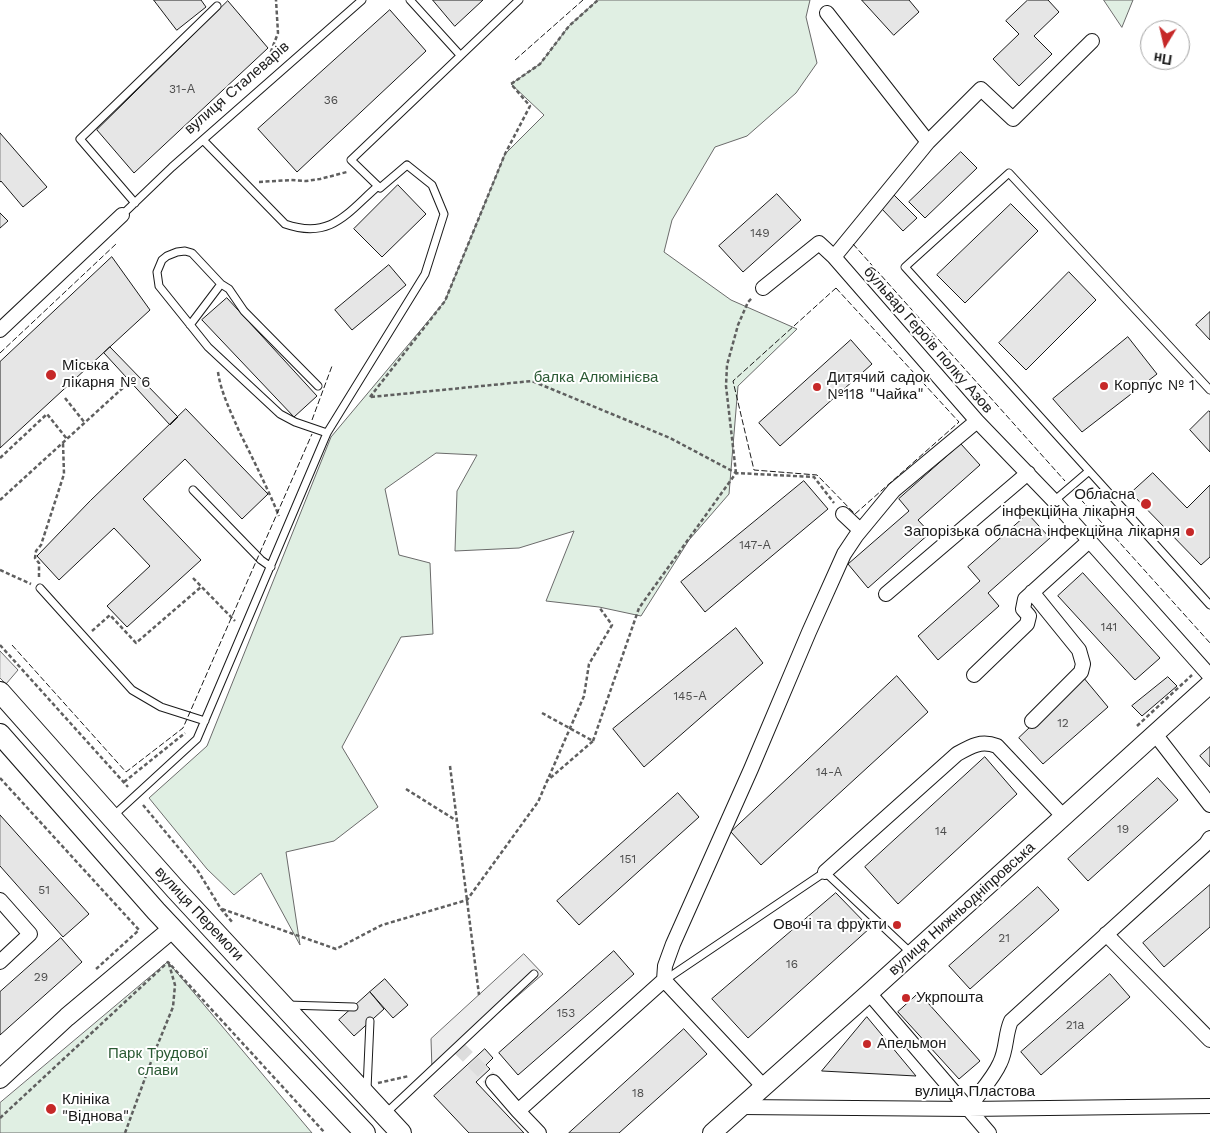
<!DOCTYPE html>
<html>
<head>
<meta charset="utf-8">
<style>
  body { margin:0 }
  #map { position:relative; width:1210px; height:1133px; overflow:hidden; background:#fff; font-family:"Work Sans",sans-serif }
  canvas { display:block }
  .north { position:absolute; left:1140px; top:20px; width:50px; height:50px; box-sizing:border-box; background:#fff; border:1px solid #a3a3a3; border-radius:50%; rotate:189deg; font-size:14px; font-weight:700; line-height:20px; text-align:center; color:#1a1a1a }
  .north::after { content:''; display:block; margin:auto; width:18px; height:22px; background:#c62828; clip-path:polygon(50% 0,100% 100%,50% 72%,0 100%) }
</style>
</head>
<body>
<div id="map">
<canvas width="1210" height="1133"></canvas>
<div class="north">Пн</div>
</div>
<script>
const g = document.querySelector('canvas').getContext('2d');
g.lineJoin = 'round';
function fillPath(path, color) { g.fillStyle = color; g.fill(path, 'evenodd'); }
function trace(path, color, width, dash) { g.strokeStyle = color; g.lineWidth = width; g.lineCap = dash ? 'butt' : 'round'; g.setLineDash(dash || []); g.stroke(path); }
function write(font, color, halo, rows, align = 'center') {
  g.font = font + ' "Work Sans",sans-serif'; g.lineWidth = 4; g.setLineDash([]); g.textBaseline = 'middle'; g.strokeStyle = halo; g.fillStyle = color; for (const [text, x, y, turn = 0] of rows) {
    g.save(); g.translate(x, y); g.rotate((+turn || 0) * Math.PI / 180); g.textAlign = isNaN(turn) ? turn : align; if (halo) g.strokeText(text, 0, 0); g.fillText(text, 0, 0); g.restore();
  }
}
const green = new Path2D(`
  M598,0H810L806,17L817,63L796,93L747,136L715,147L672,220L664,252L731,300L797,329L738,386L729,494L689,540L641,616L599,607L546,601L574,531L519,548L455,551L457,491L477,455L436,453L385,489L399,555L430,563L433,634L401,637L342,747L378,807L334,841L286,852L300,945L261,873L234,895L207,869L149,798L207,746L331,437L445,301L505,154L544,115L511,84L540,64L569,26Z
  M1104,0H1133L1122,27Z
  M168,962L312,1133H0V1103Z`);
const parking = new Path2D(`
  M0,651L18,670L6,684L0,678Z
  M524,954L543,974L432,1070L431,1039Z`);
const building = new Path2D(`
  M154,0H201L206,7L177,30Z
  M433,0H483L455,26Z
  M862,0H909L919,12L894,35Z
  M1028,0H1048L1059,12L1034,36L1052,54L1019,86L993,59L1019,34L1006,21Z
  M228,1L268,48L134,173L97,130Z
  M390,10L426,51L297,172L258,129Z
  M0,133L47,187L23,207L1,181L0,182Z
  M961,152L977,168L925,218L909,202Z
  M398,185L426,214L382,257L354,229Z
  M777,194L801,220L743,272L719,246Z
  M894,195L917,218L903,231L881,208Z
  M1011,204L1038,231L965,303L937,275Z
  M0,213L8,221L0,228Z
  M112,257L150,310L0,448V362Z
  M389,265L406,285L352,330L335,310Z
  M1069,272L1096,300L1026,370L999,343Z
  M227,298L317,396L294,417L202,320Z
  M1210,312V340L1196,325Z
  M1128,337L1157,374L1082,432L1053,399Z
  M851,340L872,364L780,446L759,423Z
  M110,347L178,417L170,425L104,353Z
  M186,409L268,494L242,519L185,459L143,499L201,560L127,627L107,606L150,566L114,528L59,580L37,556L90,501Z
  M1209,411L1210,412V452L1190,430Z
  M961,444L980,465L918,520L930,533L868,588L848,564L909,511L899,499Z
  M1153,473L1187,508L1210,485V557L1201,565L1131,493Z
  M804,481L828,509L705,612L681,582Z
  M1028,514L1050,538L988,593L999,606L938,660L918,636L980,581L968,567Z
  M1083,573L1160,658L1135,680L1058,596Z
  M736,628L763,663L644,767L613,729Z
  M897,676L928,712L761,865L731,832Z
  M1083,677L1108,707L1043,764L1019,738Z
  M1168,677L1177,686L1142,716L1132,706Z
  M1210,747V767L1200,756Z
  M985,757L1017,794L898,904L865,867Z
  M1158,778L1178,800L1088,881L1068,859Z
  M678,793L699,817L579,925L557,901Z
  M0,815L89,914L63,937L0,866Z
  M1210,885V927L1164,967L1143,943Z
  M1038,887L1059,910L970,989L949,966Z
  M836,893L870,928L748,1038L712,999Z
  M61,938L82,962L0,1035V992Z
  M614,951L634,974L518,1075L499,1053Z
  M1110,974L1130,997L1041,1075L1021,1052Z
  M385,979L408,1005L393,1018L370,992Z
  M370,992L384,1009L354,1036L339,1020Z
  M919,993L980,1061L959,1079L898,1012Z
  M867,1017L916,1076L822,1071Z
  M684,1029L707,1054L619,1133H569Z
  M485,1049L493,1058L486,1065L490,1069L476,1082L524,1133H469L434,1096Z`);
const minorTunnel = new Path2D(`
  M458,1047L493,1082`);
const path = new Path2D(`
  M270,65V54L278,33L276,0
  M259,182L291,180L306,181L320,179L347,172
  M218,372C221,393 231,412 239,431C253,459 267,487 279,516
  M370,397L445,301L505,154L530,106L511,84L540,64L569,26L598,0
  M371,397L532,381L670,438L736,473
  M65,398L85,423
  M0,458L47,414L67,439
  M736,473L726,386L727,365L738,325L748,302L752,298
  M0,500L126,385
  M0,570L31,584
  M39,577V563L35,558L36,551L41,545L64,474L63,443
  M193,578L235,621
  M92,631L110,615L136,643L201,587
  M0,645L128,787
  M542,713L593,741L548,780
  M1137,726L1192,675
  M593,741L639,608L736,473L814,477L834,503
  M450,766L479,995
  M0,778L139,930L95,970
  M124,782L185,733
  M406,789L457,821
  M143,805L198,871L221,909L233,923
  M222,909L336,949L382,925L467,900L538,802L584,696L589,664L612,625L599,607
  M378,1083L409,1076
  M0,1118L168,962L325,1133
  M125,1133L155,1051L173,1007L175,985L169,964`);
const service = new Path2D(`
  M410,0L460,55
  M203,140L285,224C331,240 347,213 378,186
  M135,203L80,139L217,6
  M122,215L172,167L362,0
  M190,325L221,284
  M318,386L244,311L229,289L221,284L192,253L185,251L177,252L167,256L162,260L157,272L159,286L208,347L280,414L295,422L327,433
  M1210,390L1009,173L905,267L1210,605
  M193,490L261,560L271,567
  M1054,501L1089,471
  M40,588L132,690L161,707L205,721
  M112,817L197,739L327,433L425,274L444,214L432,185L407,165L380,188L351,160L519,0
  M665,980L825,872L911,953
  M287,1005L354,1007
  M367,1089L370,1021
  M385,1114L534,974`);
const minor = new Path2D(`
  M827,13L928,142L834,257L977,421L1054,501L1210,676
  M928,142L981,89L1013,119L1092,41
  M763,288L819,243L834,257
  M0,330L122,215
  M843,514L860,530
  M1032,592L1079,650L1083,664L1081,672L1032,721
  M886,594L1028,473
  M974,675L1027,624L1029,616L1023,609L1025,599L1089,541
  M1155,734L1210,805
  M825,872L957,754C971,746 981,740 997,746L1064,817
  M0,900L30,934L0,962
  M1106,934L1210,1040
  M664,980L665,966L673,944L751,769L809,632L844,554L856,536L894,490L977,421
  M869,993L989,1133
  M493,1082L518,1111
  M741,1107L968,1109L1210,1106
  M968,1109C978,1094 993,1079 1000,1063C1007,1049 1005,1034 1011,1021L1206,844L1210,838
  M539,1133L518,1111L664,980L764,1087`);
const tertiary = new Path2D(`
  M0,1079L67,1017L172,929
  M712,1133L869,993L1210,684`);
const secondary = new Path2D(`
  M0,692L176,890L401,1133
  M0,734L156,911L365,1133`);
const fence = new Path2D(`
  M515,60L583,0
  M853,244L1065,481
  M836,288L959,422L855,514L817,475L754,470L733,381Z
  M0,353L116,244
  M312,420L332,366
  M1075,493L1210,643
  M12,645L126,772L183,728L312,434`);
const markers = [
  [51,375,6,"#c62828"],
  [1104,386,5,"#c62828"],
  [817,387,5,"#c62828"],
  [1146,504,6,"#c62828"],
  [1190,532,5,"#c62828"],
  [897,925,5,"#c62828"],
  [906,998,5,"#c62828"],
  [867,1044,5,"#c62828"],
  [51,1109,6,"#c62828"]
];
const numberNames = [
  ["31-А",182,89],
  ["36",331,100],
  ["149",760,233],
  ["147-А",755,545],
  ["141",1109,627],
  ["145-А",690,696],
  ["12",1063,723],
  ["14-А",829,772],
  ["19",1123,829],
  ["14",941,831],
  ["151",628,859],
  ["51",44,890],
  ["21",1004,938],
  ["16",792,964],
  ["29",41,977],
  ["153",566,1013],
  ["21а",1075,1025],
  ["18",638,1093]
];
const streetNames = [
  ["вулиця Сталеварів",237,88,-41],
  ["бульвар Героїв полку Азов",928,340,49],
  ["вулиця Нижньодніпровська",962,909,-42],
  ["вулиця Перемоги",199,914,47],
  ["вулиця Пластова",975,1092]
];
const poiNames = [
  ["Мiська",62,366],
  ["лiкарня № 6",62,383],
  ["Дитячий садок",827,378],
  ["№118 \"Чайка\"",827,395],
  ["Корпус № 1",1114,386],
  ["Обласна",1135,495,"right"],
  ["інфекційна лікарня",1135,512,"right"],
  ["Запорізька обласна інфекційна лікарня",1180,532,"right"],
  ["Овочі та фрукти",887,925,"right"],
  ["Укрпошта",916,998],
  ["Апельмон",877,1044],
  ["Клініка",62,1100],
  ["\"Віднова\"",62,1117]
];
const parkNames = [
  ["балка Алюмінієва",596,378],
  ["Парк Трудової",158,1054],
  ["слави",158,1071]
];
fillPath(green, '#e0efe3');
trace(green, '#6a6a6a', 1);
fillPath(parking, '#ededed');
trace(parking, '#6a6a6a', 1);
fillPath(building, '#e6e6e6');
trace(building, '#1a1a1a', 1);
trace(minorTunnel, '#ddd', 14, [14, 7]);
trace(service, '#1a1a1a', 9);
trace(minor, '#1a1a1a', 16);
trace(tertiary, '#1a1a1a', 20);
trace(secondary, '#1a1a1a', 22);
trace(path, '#5f5f5f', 2.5, [4, 2.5]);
trace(service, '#fff', 7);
trace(minor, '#fff', 14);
trace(tertiary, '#fff', 18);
trace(secondary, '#fff', 20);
trace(fence, '#1a1a1a', 1, [6, 2.5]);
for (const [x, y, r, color] of markers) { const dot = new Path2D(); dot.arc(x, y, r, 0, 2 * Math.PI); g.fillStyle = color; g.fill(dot); trace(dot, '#fff', 2); }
write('12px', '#4d4d4d', null, numberNames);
write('15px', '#1a1a1a', '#fff', streetNames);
write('15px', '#1a1a1a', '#fff', poiNames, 'left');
write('15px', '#2b5a34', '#fff', parkNames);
</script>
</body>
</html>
